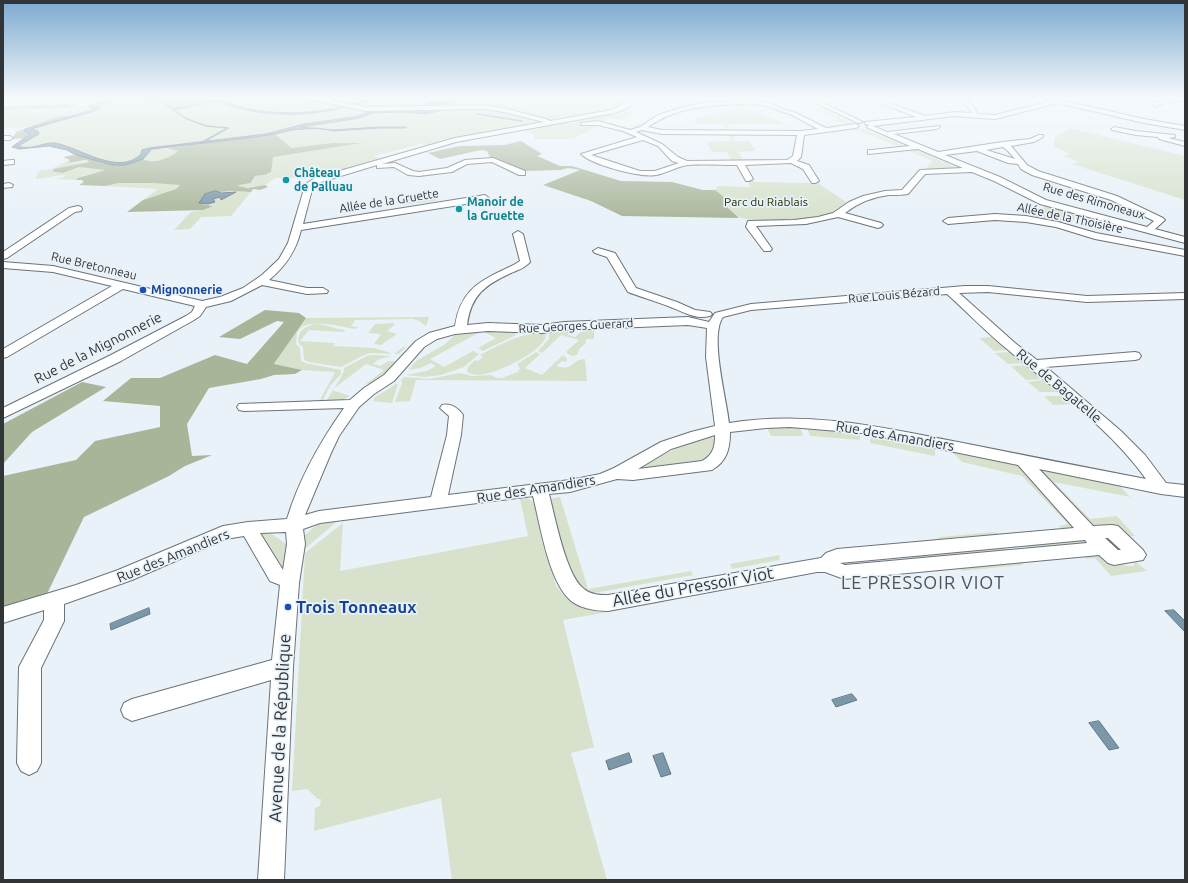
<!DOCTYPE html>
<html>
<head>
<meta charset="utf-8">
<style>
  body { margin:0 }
  #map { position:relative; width:1188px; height:883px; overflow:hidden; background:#e9f2f9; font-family:Ubuntu,sans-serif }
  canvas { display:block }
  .frame { position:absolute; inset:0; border:4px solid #323538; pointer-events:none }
</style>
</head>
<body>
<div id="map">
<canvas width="1188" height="883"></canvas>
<div class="frame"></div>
</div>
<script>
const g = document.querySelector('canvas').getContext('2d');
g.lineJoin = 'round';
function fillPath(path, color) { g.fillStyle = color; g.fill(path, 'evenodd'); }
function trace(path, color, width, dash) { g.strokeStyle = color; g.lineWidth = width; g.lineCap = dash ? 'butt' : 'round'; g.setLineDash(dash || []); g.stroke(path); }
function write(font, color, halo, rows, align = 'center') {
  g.font = font + ' Ubuntu,sans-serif'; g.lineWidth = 3.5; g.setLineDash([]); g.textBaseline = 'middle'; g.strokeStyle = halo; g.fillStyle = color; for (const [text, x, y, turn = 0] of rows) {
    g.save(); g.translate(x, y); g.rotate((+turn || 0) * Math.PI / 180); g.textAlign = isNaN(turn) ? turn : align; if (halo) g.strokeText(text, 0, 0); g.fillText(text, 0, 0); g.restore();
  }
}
const green = new Path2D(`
  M70,98H200L233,101L289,99L299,101L318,102L329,104H351L368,98H632C606,115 579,113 549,120C509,130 469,138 429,147L421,144L374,156L382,159L315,178H275L265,185L242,188L238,185L252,183L255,176L264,175L274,133L149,148L142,150L141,154C119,177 78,146 54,143C42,142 31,148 20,147L18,146L36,136L38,131L31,129L34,127L3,128V110L35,109L31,112L51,111H42L45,109L68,108L55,117L68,110H76L78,106L71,107V105L90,106L89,107L94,108L91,111L76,115C83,116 95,113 101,108L97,106L106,103L114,99L96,103L77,102Z
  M791,98H798L852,123L850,125H845L833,120L838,119Z
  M637,101L623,110L637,112L624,120L609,118L603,122L629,129L639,123L643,124L637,128L646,124L638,129L630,130L586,123H578L571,121L609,113Z
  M734,103H737C748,115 762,109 777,111L760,112L785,124H726L731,131H719L726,130L723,124H697L695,119L728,110L740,109Z
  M562,122L599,125L573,139H535L534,134L519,129Z
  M851,128L864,129L906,146L900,147Z
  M1070,128L1185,156V200L1072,164L1079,162L1064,156L1070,154L1054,146V138Z
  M728,133H732L734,137L733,141H749L756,151L738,152L744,161H732L727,152H712L706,142L729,141L731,137Z
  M912,148L960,169L925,170L932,161L905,149Z
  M152,149H173L178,151C170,158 153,165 143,159Z
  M70,160V163L90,161L88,163L55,169L54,173H63L79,167L105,170L86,175L76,180L54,179L64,177L65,175C55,175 46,179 35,179L37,174L41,170L51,169Z
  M746,178H751L754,182L813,183L816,179L818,183L846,202C840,207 832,213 825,216C810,222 750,223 737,216C730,212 729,207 726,202C723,198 719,194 715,190L718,186L751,187Z
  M115,183H152L181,185L176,189L143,200L158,189L105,186Z
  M235,191L251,192L231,216L201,217L190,229L174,230L191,212L203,210L213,205L208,204L213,203V198L220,197L221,200L234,193Z
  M433,195L436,201L401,205L399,200Z
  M1047,205L1078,214L1069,226L1033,218Z
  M429,317L426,326L419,321L413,319L355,320L351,326L358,327L356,329C337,327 323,320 303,326L297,332L296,344L300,348L301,361L305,363L341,370V374L330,386L322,402H319L335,372L303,370L274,365L306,318Z
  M394,323V325L387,331L397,334L381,345L374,344L381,334L368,333L375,324Z
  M315,324C326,324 334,329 345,330L344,332L309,330L300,341L335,343L333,346L374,348L394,354L403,347H406L399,354L371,353L364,355L341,367L309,362L304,360L303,347L299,344C296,332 304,327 315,324Z
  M576,328L568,335L575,337L585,328L594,330V339H586V343L580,348L577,355L571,356L566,352L579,340L561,335L542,353L538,351L549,339V331Z
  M481,330L515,333L516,335L483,351L478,348L496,338L482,331L430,359L444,367L473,351L479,354L464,367L441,375L425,377L406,375L427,371L436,366L431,363L420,368L409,370L416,361L444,345L457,333Z
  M543,332L546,335C544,352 495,374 479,375C475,375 471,374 467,372L468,367L475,360L478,361L483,357L480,355C501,344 519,334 543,332Z
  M993,337L1008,350L994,351L979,338Z
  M536,352L540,354L525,368L542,375L562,356L566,357L567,360L566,362L562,361L556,366C573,372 570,360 585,359L587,381L416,380L410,401L395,402L402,383L401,380L404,377L429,379L460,373L472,376L491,375L497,378H502L518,372L520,368L517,364Z
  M1010,352L1024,363L1008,364L995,353Z
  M372,355L392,356L379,359L373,364L380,366L389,361H395C388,370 379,384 366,384L384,370L366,364L332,390L350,396L339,402L327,400C331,392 345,374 344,368L367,356Z
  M1027,365L1043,379L1026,380L1011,366Z
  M1045,380L1058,392H1040L1028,382Z
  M396,384H398L392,403L373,401L374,398Z
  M1044,396H1063L1073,404L1053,405Z
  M772,426L800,427L803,436H771L767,427Z
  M807,428L860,432V440L810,436Z
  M871,435L876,438L931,449L935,448V456L870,443Z
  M711,436L715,440L710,455L702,461L643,468V466C664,453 687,443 711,436Z
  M951,451L1022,465L1082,529L1063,531L1059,526L1068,524L1022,476L962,462Z
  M1038,469L1119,485L1130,497L1054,482L1090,519L1117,516L1135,536C1118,538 1115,523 1095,525L1093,529Z
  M560,497L588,589L691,571L693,575L583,595L573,587L548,499Z
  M526,498L533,501L535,506L556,586L568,601L571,599H663L664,602L563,620L594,747L571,753L607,880H452L441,798L314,831L315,808L320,806L321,799H318L307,789L292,791L305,553L343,523L340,571L528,536L520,499Z
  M339,520L302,551L305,535L319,523Z
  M263,530L269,532L289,546L286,570L282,572L260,534Z
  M994,532L998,533L1002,537L936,544L933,540L940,537Z
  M1086,537L1095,543L1028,549L1025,545Z
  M1003,547L1007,550L914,560L910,557V554Z
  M1097,550C1109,558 1119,567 1134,566V562H1136L1147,571L1111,576L1095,558L1087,559L1083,556Z
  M780,555L779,560L732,569L730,564Z
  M1020,560L1023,565L962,571L957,565Z`);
const forest = new Path2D(`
  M164,101L208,103L173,109Z
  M69,104L68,108L3,110V106Z
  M58,116H74L26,128L24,130L30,134L25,138L12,139L16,132Z
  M275,134L291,148L334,143H361L273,157L271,172L264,175L255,176L251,183L239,185L238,186L247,188L265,185L268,187L260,190L253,189L251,192L232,191L207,193L201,204L213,206L203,210L127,212L143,200L176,189L180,185L152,183H118L105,186L79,185L84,182L82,181L83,180H76L78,178L105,170L79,167L63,173L53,172L54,169L90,162L86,160L68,163L70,160L63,157L74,155L95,159L102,163L125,165L143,159C153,165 170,158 178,151L167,148Z
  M521,141L542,154L537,156L560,166H572L621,181L672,182L703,190H715L724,197L728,208L739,218L622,216L591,201L543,185L580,170L568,168L560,170L524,171L491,160L487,151L481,150L440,159L428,153L460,146L505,145Z
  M265,310L299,313L306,318L274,364L302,370L295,374L274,375L261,379L209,388L187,424L192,456L212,455L185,466L169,476L84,517L46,596L3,608V476L76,460L95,441L160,427V406L103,401L131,378H160L215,355L247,364L284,322L277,321L240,339L219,337Z
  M82,382L106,387L32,432L3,464V424Z`);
const water = new Path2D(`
  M115,98H125L114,99L97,105L101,108L95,111L31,129L38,131L39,134L18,146C30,151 43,142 55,143C79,147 119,177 141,154L142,150L149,148L266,134L304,124L353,117L369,112L397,110L425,112L433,111L435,108L426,104L434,101L451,102L449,99V98H455V100L459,101L448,104H431L442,110L427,114L401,112L373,113L360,118L301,127L332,130L378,127H406V128H380L334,131L317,128L292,130L275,134L248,138L152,149L143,159L135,162L125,165H112L76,155L67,150L49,146L19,149L12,147L30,134L24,131L25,129L89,111L94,108L89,107V106Z
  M373,98H375C323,118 263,121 211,99C221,99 237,107 249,109C294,117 330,112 373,98Z
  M216,191L221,193L236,192L221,200L220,197L213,199L215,202L208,204L199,203L205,194Z
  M149,608L150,614L111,630L110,624Z
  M1174,610L1185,621V632L1165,611Z
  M852,694L857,700L836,707L832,700Z
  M1099,721L1119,748L1109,750L1089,723Z
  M629,753L632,762L609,770L606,761Z
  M663,753L671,774L661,777L653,756Z`);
const stream = new Path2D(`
  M507,98L512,100
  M129,99L159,100L185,118L206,126L228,128L201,143
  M160,100L217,101
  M334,105H336
  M173,110L212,102
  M477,114L522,121`);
const minor = new Path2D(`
  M65,98H72L75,100L73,106H69L70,102Z
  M311,98H325L365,107L484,105L504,108L549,120L550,121L611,110L635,98H642L627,108L615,113L456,142L382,164L395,163L413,171L419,172L447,168L465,160L493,158L525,171V175H519L492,162L467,164L452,172L419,176L408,175L394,167L377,168V165L321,182L313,186L303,224L485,195L489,198L485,201L301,230C296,251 286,266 269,280L307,288H323L328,291L327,293L307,294L262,285L231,301L206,307L200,316L194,320L121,361L3,418V408L111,355L186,316L192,312L195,306L123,289L7,357L3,358V349L112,286L53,272L3,268V262L53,266L202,301L220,297L243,288L262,275L279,259L288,243L304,189L307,183L315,178L455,138L544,122L504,112L484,109L365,111L325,102L311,100Z
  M805,98H813L863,122L858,123Z
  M868,98H876L925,116L954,112L972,113L969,108L956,98C967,98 973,105 978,114L995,115L1051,101L1046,99L1052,98L1144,119L1185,126V130L1144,123L1058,103L995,119L954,116L873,126L887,132L939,126L940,127L937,129L894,134L938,152L1002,142L1030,139L1039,135H1043V137L1034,142L1011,146L1027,165L1038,171L1117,196L1163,218L1165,220L1155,229L1185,237V243L1040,204L994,181L972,172L925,174L908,194C902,195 895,195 889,195C872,197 858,203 845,213L881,223L883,225L881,227L878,228L838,217L806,224L756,226L772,249L770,251H764L746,227L748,221L794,220L818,217L833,213L849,202L863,196L885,191L902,190L920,170L963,168L918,149L868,154V150H871L910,146L868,128L867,127L869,125L865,124V122L916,117ZM1003,147L1008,151L1015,159L986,150ZM977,151L1008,163L1018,164L1021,169L1032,175L1111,200L1154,221L1147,227L1046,200L1000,177L945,155Z
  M1171,98H1185V101C1174,101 1164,102 1156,107L1152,103Z
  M740,100L767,102L782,109L796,113L826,128L856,124L859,126L856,128L804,135L801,157L797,161L809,165L819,181L815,183H812L803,169L791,163L745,165L753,179L749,181H746L737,165C721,165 704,164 688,165C678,166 667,173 656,175C641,178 592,165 581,154L637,137L623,131L598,125H581V123L598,121L630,130L640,127L658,115L677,109L701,103ZM740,104L764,105L792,115L818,129L801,131L662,130L648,127C677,107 706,106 740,104ZM642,130L662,134L797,135L793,156L787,160L687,161L678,157L662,144L636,132ZM643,140L658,146L672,161L679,163L655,171H640L591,155Z
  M1114,127L1136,131L1175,135V137L1168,138L1185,142V146L1159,139L1158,137L1136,135L1112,130L1111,129Z
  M3,136H10L13,138L10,140H3Z
  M11,160H14V164L3,165V161Z
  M9,183L13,185L12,187L3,188V184Z
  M78,206L81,207L82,209L81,211L75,212L7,258L3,259V252L69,208Z
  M995,214L1026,216L1058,222L1096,233L1185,250V256L1095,239L1056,227L1026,222L995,220L948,224L943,221L948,218Z
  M518,231L523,234L530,262C525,268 518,270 511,273C485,285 471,295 467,325L488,323L542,325L564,322L688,317L709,322L715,313L751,304L965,286H988L1087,296L1185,293V299L1087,302L988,292L959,293L1015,343L1037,360L1135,352L1139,353L1141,356L1139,359L1135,360L1046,367L1121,431L1145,455L1166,483L1185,485V497L1161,494L1039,469L1093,526L1112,525L1118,526L1143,550L1146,555L1143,560L1114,565L1108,563L1099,555L844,579L825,572H817L608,611C595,611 577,608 568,598C548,577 540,524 533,496L320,523L303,529L305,544L299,583L293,667L284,880H258L271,680L132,721L124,717L121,710L124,703L132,699L272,660L280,585L270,581L244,536L226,539L132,580L64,604V621L41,668V763L37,771L29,775L21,771L17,763L19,667L44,620V610L3,623V607L76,585L118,570L223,526L248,522L287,519C299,479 320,442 344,408L244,411L239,410L237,407L239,404L350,400L364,388L384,375L416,341L429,333L455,326C460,294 475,283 503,270C509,267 514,265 520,261L513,234ZM947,294C967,312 986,332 1007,349C1055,390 1110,428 1146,479C1084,467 1021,455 958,442C882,427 807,410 729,423C727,400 709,336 723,317L751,310ZM688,325L707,328L706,357L715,426L691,432L661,442L614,468L600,474L570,480L448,495L461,435L463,415C458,408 451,403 442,405L440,408L449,416L447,435L431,497L319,511L305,515L331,453L339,436L359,407L374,394L394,381L424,347L437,339L455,334L488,331L542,333L564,330ZM790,427L862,433L1018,465L1074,528L837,549L826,553L821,558L608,595C600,595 591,595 584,589C566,576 555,517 549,494L570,492L617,479L633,480L712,470C727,461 730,449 730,432L766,428ZM715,435C715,447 713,455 702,461L638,469L671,449ZM286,532L287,544L283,570L260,533ZM1105,538H1108L1121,550H1118ZM1085,540L1087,543L845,565L840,563Z
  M598,248L615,253L636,288L677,302L695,310L710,312L712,314L710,316C694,320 682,311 668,306C655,301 641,297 628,292L607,257L595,253L593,251Z`);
const major = new Path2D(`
  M297,98H325L324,100L309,102Z`);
const markers = [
  [286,180,4,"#0f9aa8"],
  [459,209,4,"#0f9aa8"],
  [143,290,4,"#1a4fb4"],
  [288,607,4,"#1a4fb4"]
];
const farCulturenames = [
  ["Château",294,173],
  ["de Palluau",294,187],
  ["Manoir de",467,202],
  ["la Gruette",467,216]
];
const farStreetnames = [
  ["Allée de la Gruette",389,201,-9],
  ["Rue des Rimoneaux",1094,201,16],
  ["Allée de la Thoisière",1070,218,12],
  ["Rue Bretonneau",94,266,13],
  ["Rue Louis Bézard",894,295,-5],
  ["Rue Georges Guerard",576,326,-3]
];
const farParknames = [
  ["Parc du Riablais",766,202]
];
const farTransitnames = [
  ["Mignonnerie",151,290]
];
const streetNames = [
  ["Rue de la Mignonnerie",98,348,-27],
  ["Rue de Bagatelle",1059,386,40],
  ["Rue des Amandiers",895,436,10],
  ["Rue des Amandiers",536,489,-9],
  ["Rue des Amandiers",173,556,-22]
];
const nearStreetnames = [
  ["Allée du Pressoir Viot",693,587,-10],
  ["Avenue de la République",280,728,-87]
];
const nearTransitnames = [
  ["Trois Tonneaux",296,607]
];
const nearNeighbourhoodnames = [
  ["LE PRESSOIR VIOT",923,583]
];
fillPath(green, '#d7e1cb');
fillPath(forest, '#a9b599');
fillPath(water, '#7b98a9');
trace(water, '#657a87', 1);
trace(stream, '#657a87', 1.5);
trace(minor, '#6c737a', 2);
trace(major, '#6c737a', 2);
fillPath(minor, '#fff');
fillPath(major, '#fff');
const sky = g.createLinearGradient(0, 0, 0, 222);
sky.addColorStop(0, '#7ca9cf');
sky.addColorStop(0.44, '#f5f9fc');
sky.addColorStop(1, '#f5f9fc00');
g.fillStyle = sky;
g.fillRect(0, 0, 1188, 222);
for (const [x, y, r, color] of markers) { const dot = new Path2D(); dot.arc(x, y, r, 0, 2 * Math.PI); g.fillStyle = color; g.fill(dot); trace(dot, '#e9f2f9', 1.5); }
write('bold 12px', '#0d838f', '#e9f2f9', farCulturenames, 'left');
write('12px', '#323538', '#e9f2f9', farStreetnames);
write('12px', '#233304', '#e9f2f9', farParknames);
write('bold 12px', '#164399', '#e9f2f9', farTransitnames, 'left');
write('14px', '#323538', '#e9f2f9', streetNames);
write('17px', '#323538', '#e9f2f9', nearStreetnames);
write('bold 17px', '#164399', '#e9f2f9', nearTransitnames, 'left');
g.letterSpacing = '1px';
write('18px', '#4c5359', '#e9f2f9', nearNeighbourhoodnames);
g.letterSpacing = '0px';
</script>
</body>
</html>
